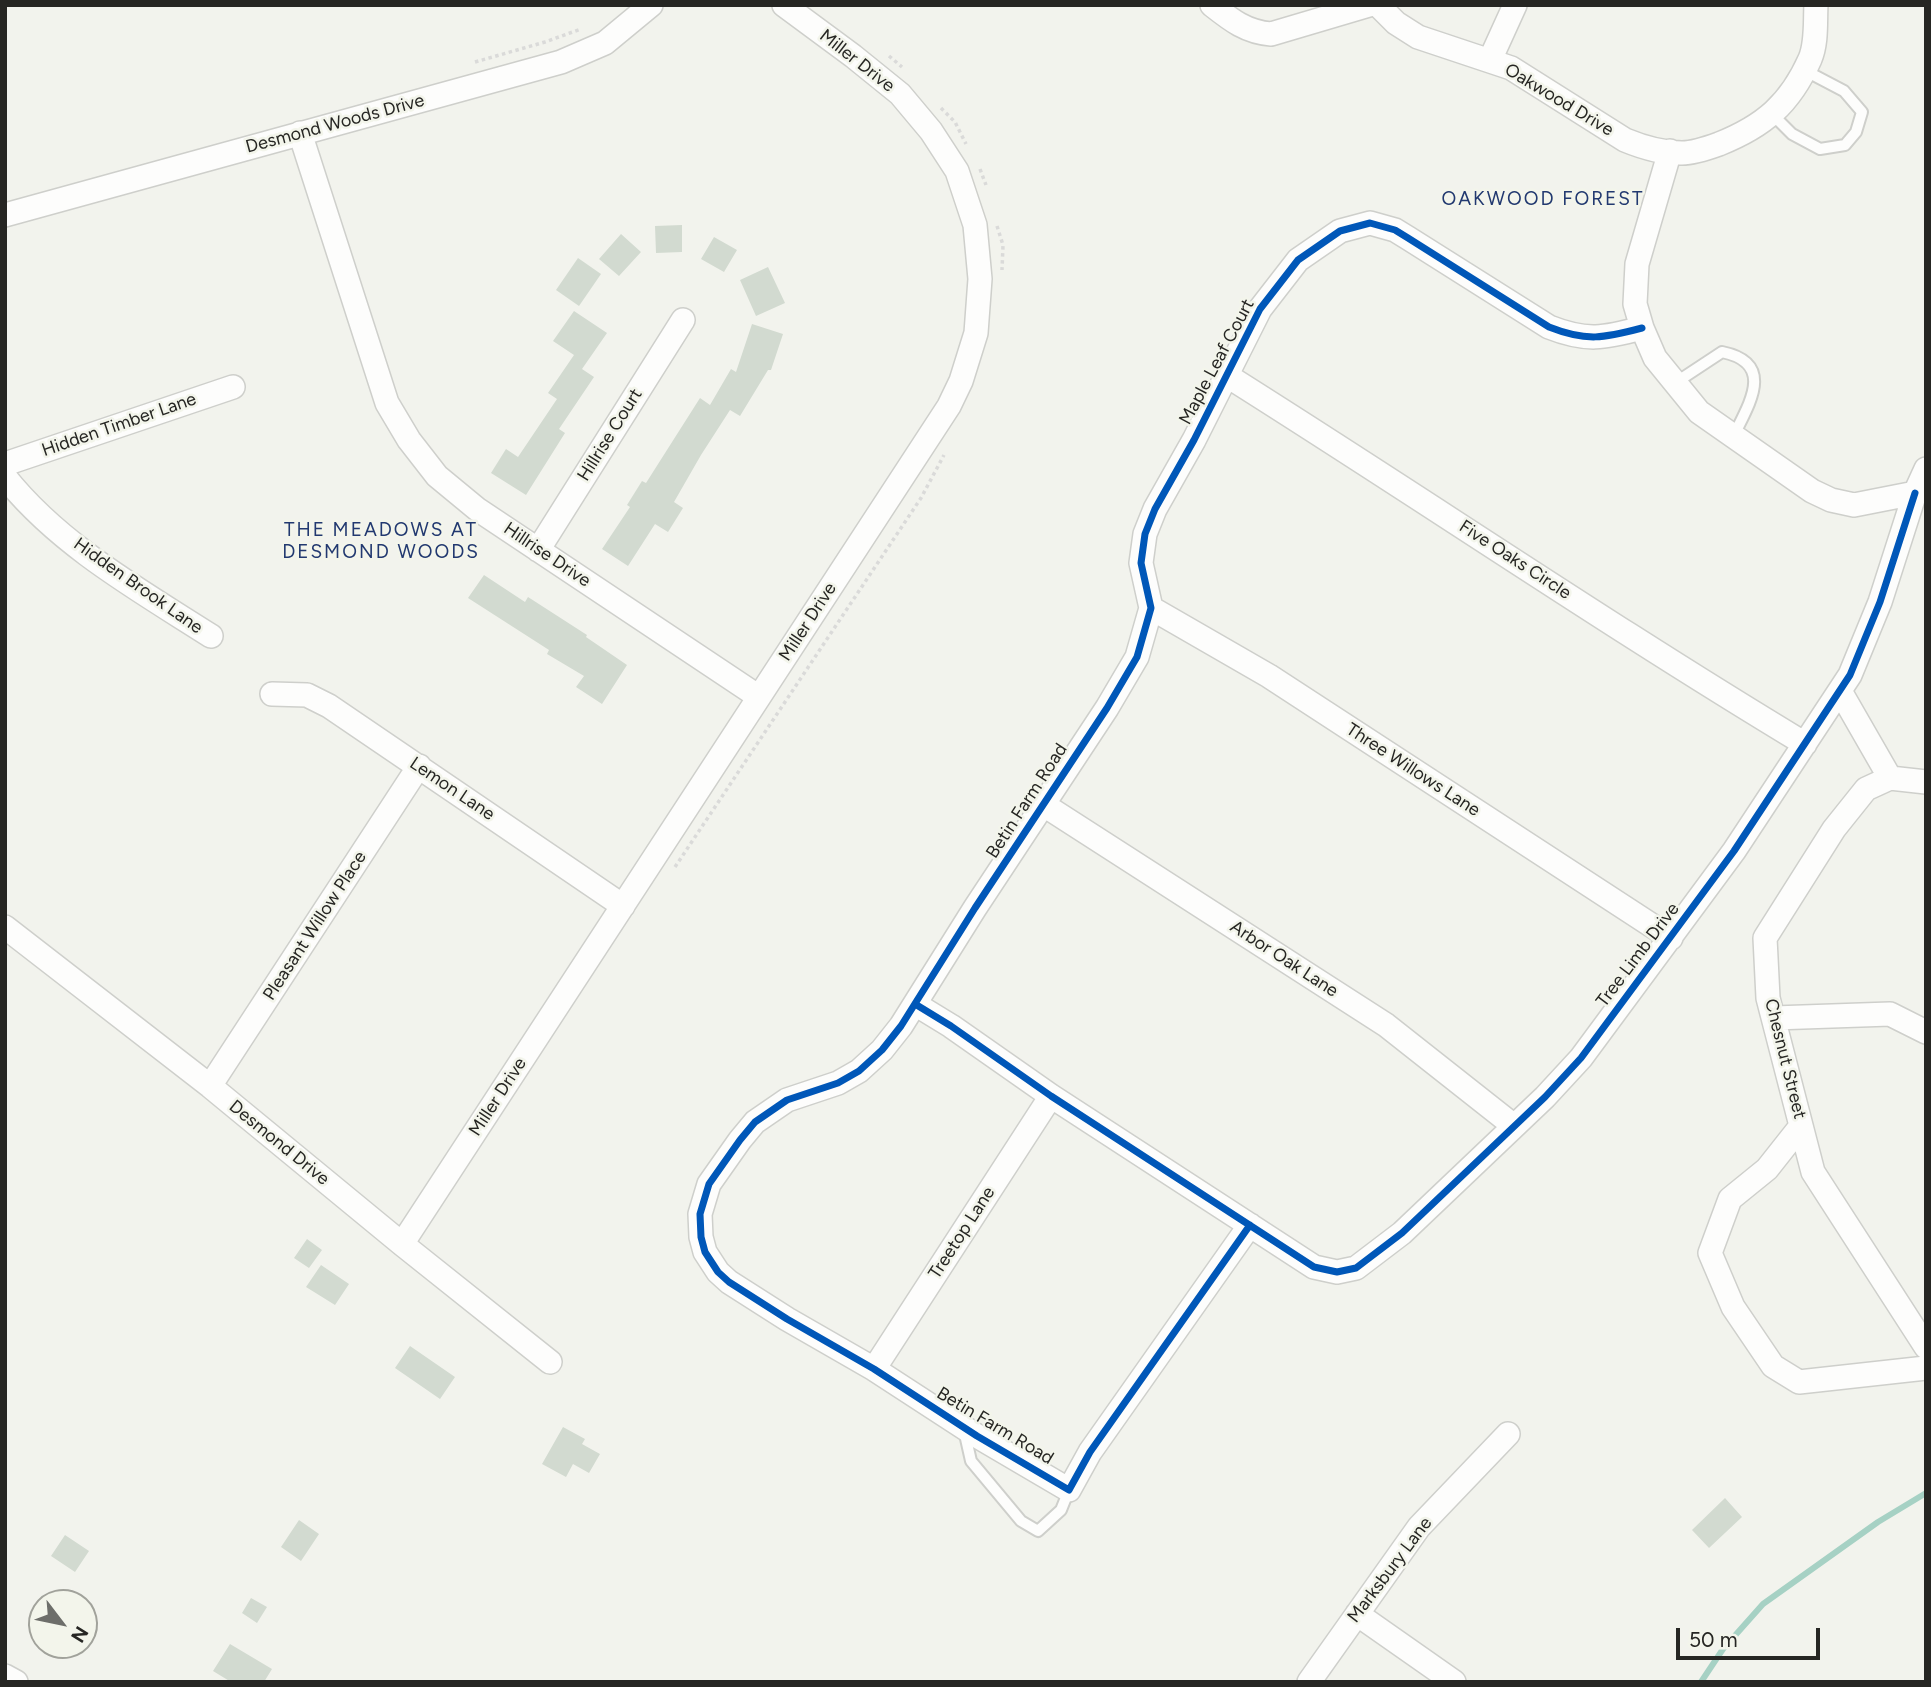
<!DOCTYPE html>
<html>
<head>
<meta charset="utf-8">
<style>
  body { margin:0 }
  #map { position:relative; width:1931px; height:1687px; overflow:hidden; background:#f2f3ed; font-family:Figtree,sans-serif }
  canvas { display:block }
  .frame { position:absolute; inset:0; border:7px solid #262623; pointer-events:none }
  .north { position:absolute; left:28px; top:1589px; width:70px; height:70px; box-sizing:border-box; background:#f3f5eb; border:2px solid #a1a29b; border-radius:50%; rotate:122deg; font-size:19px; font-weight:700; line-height:28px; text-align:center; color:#262623 }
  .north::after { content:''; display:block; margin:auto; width:24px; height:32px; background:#6d6e6a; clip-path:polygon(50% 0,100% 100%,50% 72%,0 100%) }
  .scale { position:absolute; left:1676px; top:1628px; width:144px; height:32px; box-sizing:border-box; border:4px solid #262623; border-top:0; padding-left:9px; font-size:21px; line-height:24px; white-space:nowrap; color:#262623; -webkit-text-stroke:5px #f3f5eb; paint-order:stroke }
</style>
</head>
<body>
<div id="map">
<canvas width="1931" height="1687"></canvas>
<div class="frame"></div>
<div class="north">N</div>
<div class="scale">50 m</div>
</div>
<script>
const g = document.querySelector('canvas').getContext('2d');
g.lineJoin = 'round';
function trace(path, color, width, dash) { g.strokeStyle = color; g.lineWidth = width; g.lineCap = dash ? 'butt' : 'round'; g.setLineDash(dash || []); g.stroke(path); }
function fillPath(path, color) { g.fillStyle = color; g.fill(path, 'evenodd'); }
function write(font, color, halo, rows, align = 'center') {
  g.font = font + ' Figtree,sans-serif'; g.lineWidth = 5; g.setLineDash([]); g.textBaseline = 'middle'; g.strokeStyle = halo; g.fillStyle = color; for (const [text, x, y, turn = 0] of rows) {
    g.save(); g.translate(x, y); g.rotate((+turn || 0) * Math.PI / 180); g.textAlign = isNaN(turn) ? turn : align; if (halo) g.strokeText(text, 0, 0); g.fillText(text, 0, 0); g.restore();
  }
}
const stream = new Path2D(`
  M1701,1682L1723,1649L1763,1604L1878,1522L1926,1493`);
const building = new Path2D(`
  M682,225V252L656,253L655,226Z
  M621,234L641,252L619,276L599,259Z
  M714,237L737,250L724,272L701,259Z
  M578,258L601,274L579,306L556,290Z
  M768,267L785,303L756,316L740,280Z
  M574,311L607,333L582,369L594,377L559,429L565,433L526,495L491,473L506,449L518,457L557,399L548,393L574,355L553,341Z
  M752,324L783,334L771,370H768L740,416L730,410L701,455L674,502L683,508L668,532L655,524L628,566L602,549L630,507L627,505L642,481L646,483L700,398L710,405L731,369L736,372Z
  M484,575L525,602L528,597L587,635L586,637L627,665L602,704L576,687L584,676L547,654L549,650L468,598Z
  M307,1239L322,1250L309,1268L294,1258Z
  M321,1265L349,1284L335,1305L306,1287Z
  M410,1346L455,1377L440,1399L395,1368Z
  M563,1427L585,1439L582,1444L600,1454L589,1473L573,1464L566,1477L542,1464Z
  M1725,1498L1742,1517L1709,1548L1692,1530Z
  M299,1520L319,1534L301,1561L281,1547Z
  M65,1535L89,1551L75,1572L51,1556Z
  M251,1598L267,1607L257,1623L242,1613Z
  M230,1644L272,1669L264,1682H231L213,1671Z`);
const path = new Path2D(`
  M889,56L902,67
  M475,62L545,42L581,29
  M941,108L955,122L966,144
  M980,169L986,185
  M997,226L1003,245L1002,270
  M675,867L921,498L944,455`);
const lane = new Path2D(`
  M1772,114L1792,134L1820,149L1845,145L1856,132L1862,112L1844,91L1804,70
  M1675,383L1722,352C1776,363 1749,404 1734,435
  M964,1430L971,1461L1021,1521L1038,1531L1061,1510L1069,1490`);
const street = new Path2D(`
  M1212,5C1231,20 1246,32 1271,34L1369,5
  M1378,5L1396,23L1418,37L1511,68L1625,140C1642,147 1663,153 1682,153C1694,153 1708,148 1719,144C1764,126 1790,104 1810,59C1817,43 1815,22 1816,5
  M1490,60L1515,5
  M300,133L387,403L409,440L437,476L477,509L759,697
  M1670,151L1637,264L1635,304L1642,328L1655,358L1699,412L1812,491L1831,500L1854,505L1915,493L1926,469
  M5,215L561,62L605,43L651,5
  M1226,375C1420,497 1609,626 1805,744
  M5,464L233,387
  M5,477C59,545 139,590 211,636
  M538,550L683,320
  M1151,608L1269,676L1671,938
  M1840,691L1890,778
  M272,694L307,695L329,706L623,906
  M1926,782L1890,778L1866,789L1834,829L1765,938L1768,998L1813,1172L1926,1347
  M1044,805L1386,1025L1514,1126
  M5,927L210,1086L402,1244L550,1362
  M915,1004L951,1026L1051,1096L1314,1267L1337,1272L1356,1268L1402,1233L1545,1097L1581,1058L1734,851L1850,675L1880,602L1915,493
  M1774,1018L1890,1014L1926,1032
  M210,1086L419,766
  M1801,1126L1767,1169L1730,1199L1710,1253L1733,1307L1773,1366L1799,1382L1926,1368
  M1250,1225L1090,1452L1069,1490L977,1436L874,1369L787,1319L729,1282L718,1272L705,1252L701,1237L700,1214L709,1184L740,1140L755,1122L787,1100L838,1083L859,1071L882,1050L901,1026L975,908L1107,708L1137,657L1151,608L1141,563L1145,534L1155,509L1194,440L1260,309L1298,260L1340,231L1370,223L1395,230L1408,238L1549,327C1587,342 1604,338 1642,328
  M402,1244L949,406L961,381L976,333L980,279L975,225L957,171L931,131L900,94L853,56L784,5
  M874,1369L1051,1096
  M1357,1614L1454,1682
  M5,1676L16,1682
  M1309,1682L1419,1527L1508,1434`);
const cycleway = new Path2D(`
  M915,1004L951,1026L1051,1096L1314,1267L1337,1272L1356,1268L1402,1233L1545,1097L1581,1058L1734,851L1850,675L1880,602L1915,493
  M1250,1225L1090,1452L1069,1490L977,1436L874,1369L787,1319L729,1282L718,1272L705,1252L701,1237L700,1214L709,1184L740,1140L755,1122L787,1100L838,1083L859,1071L882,1050L901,1026L975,908L1107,708L1137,657L1151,608L1141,563L1145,534L1155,509L1194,440L1260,309L1298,260L1340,231L1370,223L1395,230L1408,238L1549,327C1587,342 1604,338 1642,328`);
const streetNames = [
  ["Miller Drive",857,61,38],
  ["Oakwood Drive",1559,100,31],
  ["Desmond Woods Drive",335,124,-15],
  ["Maple Leaf Court",1217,362,-62],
  ["Hidden Timber Lane",119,425,-19],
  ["Hillrise Court",610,435,-58],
  ["Hillrise Drive",547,555,34],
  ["Five Oaks Circle",1515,560,33],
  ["Hidden Brook Lane",138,586,35],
  ["Miller Drive",808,622,-57],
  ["Three Willows Lane",1413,770,33],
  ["Lemon Lane",452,789,34],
  ["Betin Farm Road",1027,801,-57],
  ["Pleasant Willow Place",315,926,-57],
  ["Tree Limb Drive",1638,955,-53],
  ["Arbor Oak Lane",1284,959,33],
  ["Chesnut Street",1785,1059,76],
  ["Miller Drive",498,1097,-57],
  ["Desmond Drive",279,1143,39],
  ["Treetop Lane",962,1233,-57],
  ["Betin Farm Road",995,1426,31],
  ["Marksbury Lane",1390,1570,-53]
];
const neighbourhoodNames = [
  ["OAKWOOD FOREST",1543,199],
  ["THE MEADOWS AT",381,530],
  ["DESMOND WOODS",381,552]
];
trace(stream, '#a6d1c4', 6);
fillPath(building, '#d2dad0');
trace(lane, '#cecfcb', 14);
trace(street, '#cecfcb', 26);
trace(path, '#dadad9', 3.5, [3.5, 3.5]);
trace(lane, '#fdfdfc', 10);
trace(street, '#fdfdfc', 23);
trace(cycleway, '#0057b8', 7);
write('18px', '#262623', '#f3f5eb', streetNames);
g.letterSpacing = '2px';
write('19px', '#223970', '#f3f5eb', neighbourhoodNames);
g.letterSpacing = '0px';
</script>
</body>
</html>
